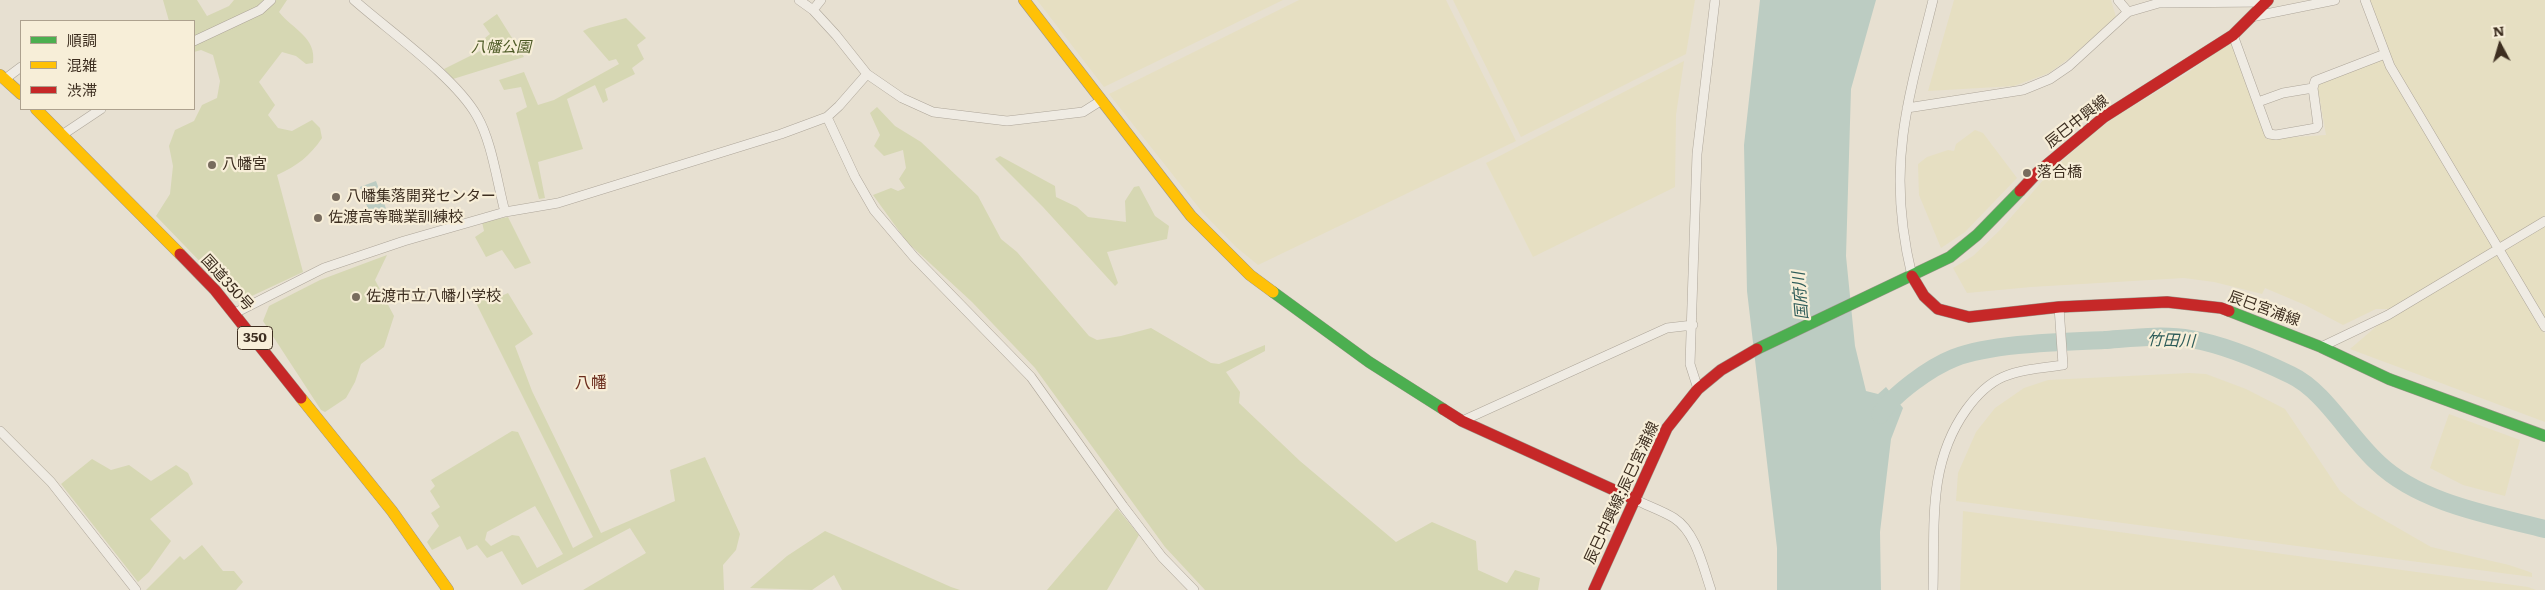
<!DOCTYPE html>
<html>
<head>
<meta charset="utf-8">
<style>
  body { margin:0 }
  #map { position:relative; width:2545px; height:590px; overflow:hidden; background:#e7e0d1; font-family:Literata,"Noto Sans JP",serif }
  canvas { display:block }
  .legend { position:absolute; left:20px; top:20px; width:175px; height:90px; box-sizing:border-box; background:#f7eed8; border:1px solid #ada18e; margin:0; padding:6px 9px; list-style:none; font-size:15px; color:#3d2e20 }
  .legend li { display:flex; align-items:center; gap:10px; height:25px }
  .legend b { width:25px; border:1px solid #ada18e }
  .north { position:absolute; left:2475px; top:20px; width:50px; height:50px; -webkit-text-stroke:4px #f7eed8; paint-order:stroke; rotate:354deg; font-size:14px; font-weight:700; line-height:20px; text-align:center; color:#3d2e20 }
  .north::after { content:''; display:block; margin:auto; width:18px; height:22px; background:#3d2e20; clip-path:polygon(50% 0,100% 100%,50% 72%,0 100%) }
</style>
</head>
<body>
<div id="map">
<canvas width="2545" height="590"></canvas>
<ul class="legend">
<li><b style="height:6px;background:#4caf50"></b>順調</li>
<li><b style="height:6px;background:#ffc107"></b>混雑</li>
<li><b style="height:6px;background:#c62828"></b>渋滞</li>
</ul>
<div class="north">N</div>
</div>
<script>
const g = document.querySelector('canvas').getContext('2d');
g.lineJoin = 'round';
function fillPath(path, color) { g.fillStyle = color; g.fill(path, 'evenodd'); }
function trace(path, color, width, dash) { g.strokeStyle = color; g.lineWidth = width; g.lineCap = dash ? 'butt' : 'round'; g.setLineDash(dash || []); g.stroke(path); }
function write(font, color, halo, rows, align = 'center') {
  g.font = font + ' Literata,"Noto Sans JP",serif'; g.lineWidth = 4.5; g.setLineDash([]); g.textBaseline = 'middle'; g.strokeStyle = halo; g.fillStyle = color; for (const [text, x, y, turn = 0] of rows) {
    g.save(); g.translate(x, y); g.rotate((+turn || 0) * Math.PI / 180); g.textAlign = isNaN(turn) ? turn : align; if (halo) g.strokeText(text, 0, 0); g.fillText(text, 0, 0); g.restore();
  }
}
const farmland = new Path2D(`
  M1037,0H1283L1104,87Z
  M1299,0H1446L1516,141L1258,265L1236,247L1203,213L1109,94Z
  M1453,0H1695L1686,54L1521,137Z
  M1954,0H2111L2116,17L2071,57L2049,73L2014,86L1928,91Z
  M2370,0H2545V218L2499,244L2393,66Z
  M2232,41L2266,139L2326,135L2317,84L2384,59L2494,248L2393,309H2376L2343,325L2305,305L2265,288L2262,294L2214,282L2184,278L2031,287L1967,293L1953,268L1973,256L2000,230L2051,171L2091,135L2115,117L2186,74Z
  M1684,61L1676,115L1675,187L1533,257L1486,163Z
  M1975,130L1983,133L2017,178L1965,232L1941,248L1919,195L1918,164L1927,157L1948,150L1954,151L1956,144Z
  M2545,225V320L2503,250Z
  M2498,253L2545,334V422L2350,349L2378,325Z
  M2189,373L2206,374L2246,389L2285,409L2340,491L2358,505L2431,547L2509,565L2527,571L2532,573V577L1956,501L1958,473L1976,432L1995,408L2024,388L2048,380Z
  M2449,414L2520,440L2505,496L2463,485L2430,468Z
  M1963,511L2528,587L2536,590H1960Z`);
const green = new Path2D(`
  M163,0H197L207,16L229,6L234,0H287L279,12C292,29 317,37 313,63L306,64L296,56L282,52L259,82L275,105L268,115L278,128L292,131L312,120L320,128L322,138C310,156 297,166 277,175L303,272L239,302L156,216L170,194L173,166L169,146L175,130L194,121L202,105L217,98L220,81L213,55L201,50L194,52V21H169Z
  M497,14L524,57L453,79L444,69L484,49L482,45L487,42L485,38L490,34L483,24Z
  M626,18L646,38L637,45L644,59L632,68L635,74L605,89L608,100L603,103L595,85L567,99L583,149L538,162L545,198L539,199L516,113L527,107L521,87L504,90L499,80L524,72L538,105L554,100L619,64L616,59L609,61L583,31L589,28Z
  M877,107L895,126L921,142L978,196L1001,239L1017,252L1089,336L1097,340L1121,336L1151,328L1211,363L1219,364L1265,345V351L1226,372L1240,392L1239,403L1300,461L1396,542L1432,522L1476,541L1478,570L1507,583L1515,570L1540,578L1538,590H1205L1165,547L1035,368L972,302L907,242L873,195L891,188L898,191L905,188L899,179L906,168L903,150L884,156L874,146L880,135L870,113Z
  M1000,156L1055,186L1056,197L1077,207L1088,217L1126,222L1125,201L1134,187L1139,186L1155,216L1169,226L1167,239L1107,252L1118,283L1115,286L1043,207L995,159Z
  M508,217L531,263L515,269L502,250L486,257L475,237L484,231L482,222Z
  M387,255L375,280L394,316L384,347L361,364L355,382L346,398L325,412L321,410L263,321L269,306L320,280Z
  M482,289L490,301L508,293L533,334L515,346L532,391L601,533L675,501L670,470L705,457L740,534L736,550L723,565L724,590H583L646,553L630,528L522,585L502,551L487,558L477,545L467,550L460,536L432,550L427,542L439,526L431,513L440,507L430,491L435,486L431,480L512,431L518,432L573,548L593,537L471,293ZM535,506L563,554L537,568L519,536L512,535L491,546L485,540L487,532Z
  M92,459L111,470L129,465L151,481L176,465L188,473L193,484L150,519L171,541L149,572L138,582L61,484Z
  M1117,508L1139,535L1107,590H1047Z
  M825,531L951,587L960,590H842L834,575L812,590L750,588L787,556Z
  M202,545L223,571H234L243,582L236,590H146L180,556L184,560Z`);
const water = new Path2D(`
  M1760,0H1876L1851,89L1846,256L1855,346L1866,391L1878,394L1886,387L1903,408L1891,439L1880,532L1881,590H1777V548L1747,291L1744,145Z
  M376,181L388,214L372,220L360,187Z`);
const river = new Path2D(`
  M1880,415C1893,394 1931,367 1954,358C1993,343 2062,342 2104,340C2132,338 2164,334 2191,339C2225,345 2260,360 2291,375C2325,391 2349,437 2378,463C2420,503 2490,515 2545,529`);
const street = new Path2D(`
  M354,0C389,31 455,77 477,116C492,142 497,182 505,212
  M799,0L813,10L836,35L867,74L902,98L933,112L1007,121L1083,112L1102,100
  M2118,0L2128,12
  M2365,0L2390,66L2545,327
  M813,10L821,0
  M2251,17L2335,0
  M2233,35L2269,134L2276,135L2316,128L2318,125L2313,88L2315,81L2385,54
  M194,41L260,10L271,0
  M5,79L21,67
  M2258,102L2283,93L2313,88
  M1907,108L2023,90L2050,79L2069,66L2128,12L2159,3L2266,2
  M827,117L855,177L874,210L914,257L1031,377L1123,506L1162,557L1194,590
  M62,135L101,109
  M1912,276C1901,231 1897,181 1903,135C1909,89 1922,45 1933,0
  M235,313L324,268L404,241L505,212L558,203L781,134L827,117L839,106L867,74
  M2321,347L2388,315L2545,221
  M1698,389L1690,364L1697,154L1715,0
  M1462,421L1667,328L1693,325
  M0,431L51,482L136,590
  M1636,500C1648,506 1663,511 1674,518C1696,532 1703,567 1711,590
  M1933,590C1935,525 1927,465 1966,410C1976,396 1987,384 2003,377C2022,369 2042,368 2063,365L2059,307`);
const fast = new Path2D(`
  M1273,292L1369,362L1443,409
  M2229,311L2321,347L2389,379L2545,436
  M1757,349L1950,257L1977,235L2020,191`);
const slow = new Path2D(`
  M1024,0L1191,216L1250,275L1273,292
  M0,75L21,94
  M36,109L180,254
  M301,398L392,511L448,590`);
const jam = new Path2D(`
  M2020,191L2038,172L2104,117L2233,35L2268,0
  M180,254L215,290L301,398
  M1912,276L1924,296L1938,309L1969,317L2059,307L2167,302L2221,308L2229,311
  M1443,409L1462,421L1636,500
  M1594,590L1667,428L1698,389L1721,370L1757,349`);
const markers = [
  [212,165,5,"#786c5e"],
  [2027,173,5,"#786c5e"],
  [336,197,5,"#786c5e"],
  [318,218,5,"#786c5e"],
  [356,297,5,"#786c5e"]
];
const shields = [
  [255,338,35]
];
const shieldNames = [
  ["350",255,338]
];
const parkNames = [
  ["八幡公園",501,48]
];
const streetNames = [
  ["辰巳中興線",2077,122,-38],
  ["国道350号",227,283,48],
  ["辰巳宮浦線",2264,309,20],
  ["辰巳中興線;辰巳宮浦線",1622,493,-65]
];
const poiNames = [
  ["八幡宮",222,165],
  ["落合橋",2037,173],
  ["八幡集落開発センター",346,197],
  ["佐渡高等職業訓練校",328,218],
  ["佐渡市立八幡小学校",366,297]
];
const waterNames = [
  ["国府川",1801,296,-95],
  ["竹田川",2171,341,2]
];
const neighbourhoodNames = [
  ["八幡",591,383]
];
fillPath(farmland, '#e6dfc2');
fillPath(green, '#d6d7b3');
fillPath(water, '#bcccc2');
trace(river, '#bcccc2', 18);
trace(street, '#ada599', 10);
trace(fast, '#9c958a', 12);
trace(slow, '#9c958a', 12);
trace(jam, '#9c958a', 12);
trace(street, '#efebe3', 9);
trace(fast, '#4caf50', 11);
trace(slow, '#ffc107', 11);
trace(jam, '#c62828', 11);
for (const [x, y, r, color] of markers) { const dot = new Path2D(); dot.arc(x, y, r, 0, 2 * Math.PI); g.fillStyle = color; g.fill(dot); trace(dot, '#f7eed8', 2); }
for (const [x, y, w] of shields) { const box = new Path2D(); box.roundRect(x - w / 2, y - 11.5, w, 23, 4); g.fillStyle = '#f7eed8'; g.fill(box); trace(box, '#3d2e20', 1); }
write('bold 14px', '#3d2e20', null, shieldNames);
write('italic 15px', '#4d5a26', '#f7eed8', parkNames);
write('15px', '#3d2e20', '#f7eed8', streetNames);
write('15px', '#3d2e20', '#f7eed8', poiNames, 'left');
write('italic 16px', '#2f5d5a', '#f7eed8', waterNames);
write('16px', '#6b2e1e', '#f7eed8', neighbourhoodNames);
</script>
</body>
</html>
